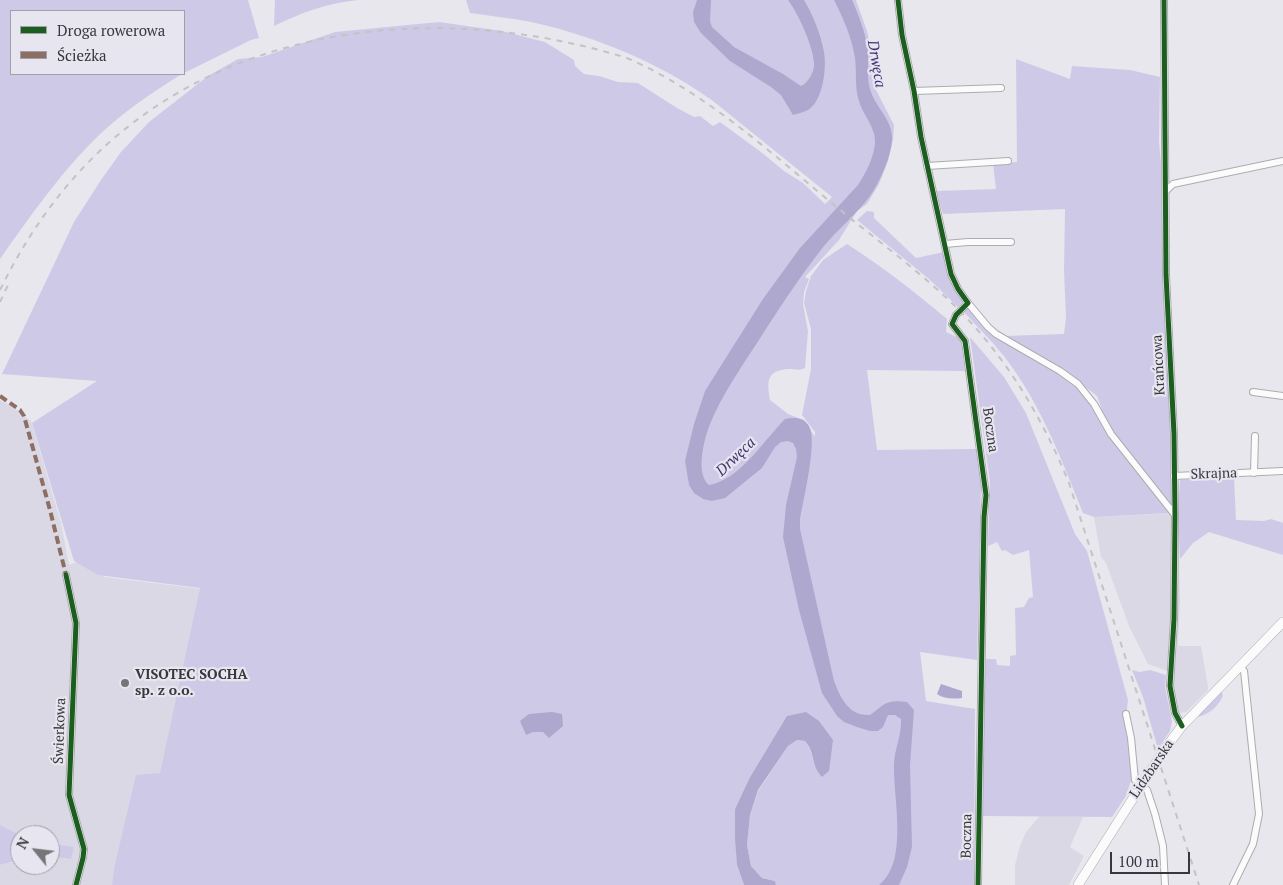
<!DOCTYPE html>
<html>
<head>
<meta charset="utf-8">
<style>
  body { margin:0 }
  #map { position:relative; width:1283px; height:885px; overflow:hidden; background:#e8e7ed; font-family:"PT Serif",serif }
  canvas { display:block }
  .legend { position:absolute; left:10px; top:10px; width:175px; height:65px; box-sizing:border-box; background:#e7e5ef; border:1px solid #a19fa7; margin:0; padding:6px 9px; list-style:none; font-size:15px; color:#38373b }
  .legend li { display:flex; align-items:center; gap:10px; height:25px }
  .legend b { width:25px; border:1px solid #a19fa7 }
  .north { position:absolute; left:10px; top:825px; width:50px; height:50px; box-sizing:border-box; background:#e7e5ef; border:1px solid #a19fa7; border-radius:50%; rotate:299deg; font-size:14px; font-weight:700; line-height:20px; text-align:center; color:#38373b }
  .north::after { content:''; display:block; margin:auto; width:18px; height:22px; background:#767579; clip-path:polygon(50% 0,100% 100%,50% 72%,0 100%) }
  .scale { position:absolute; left:1110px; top:852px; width:80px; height:22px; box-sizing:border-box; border:2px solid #38373b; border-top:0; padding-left:6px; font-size:15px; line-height:18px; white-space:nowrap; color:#38373b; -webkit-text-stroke:4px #e7e5ef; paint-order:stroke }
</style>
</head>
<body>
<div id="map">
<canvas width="1283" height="885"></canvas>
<ul class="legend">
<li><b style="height:6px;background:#1b5e20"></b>Droga rowerowa</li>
<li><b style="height:6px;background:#8d6e63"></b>Ścieżka</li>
</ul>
<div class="north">N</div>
<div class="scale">100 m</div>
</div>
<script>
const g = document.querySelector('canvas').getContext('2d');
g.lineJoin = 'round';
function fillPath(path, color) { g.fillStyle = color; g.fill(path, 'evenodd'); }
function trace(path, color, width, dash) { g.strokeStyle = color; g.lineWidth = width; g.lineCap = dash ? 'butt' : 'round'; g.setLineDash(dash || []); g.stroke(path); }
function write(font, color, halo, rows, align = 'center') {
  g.font = font + ' "PT Serif",serif'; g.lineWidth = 4.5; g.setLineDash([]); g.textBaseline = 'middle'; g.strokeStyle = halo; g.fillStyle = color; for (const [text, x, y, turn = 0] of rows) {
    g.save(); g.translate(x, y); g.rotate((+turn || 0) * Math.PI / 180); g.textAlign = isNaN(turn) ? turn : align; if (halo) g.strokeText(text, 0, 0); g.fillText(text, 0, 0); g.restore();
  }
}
const built = new Path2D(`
  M0,400L13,407L31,421L61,523L69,565L82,560L104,480V577L202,589L163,768L116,885H0V865L20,860V865H50V857L70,859L74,847L50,843V835H20L0,825Z
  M1178,513L1180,602L1178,646H1201L1208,687V690L1186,712L1178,713L1172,689L1173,673L1148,664L1129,626L1106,563L1101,557L1094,517Z
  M1040,816L1083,817L1070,847L1084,856L1069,885H1015V865L1020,846L1026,832Z`);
const green = new Path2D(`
  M0,0H248L259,38L251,40L184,73V11H11V74H182C151,93 120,114 94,140C58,176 29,218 0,259Z
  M275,0H358C328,3 300,13 274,26Z
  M466,0H856L867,31L873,58V77L876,90L894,125L893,140L888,161L879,184L867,204L857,211L839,240L805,277L809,279L804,292L803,304L808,331L805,368C799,371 795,369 789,369C766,370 767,382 770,400L788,414L804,420L815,437V432L802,415L811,369V329L804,303L806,291L811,276L823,260L847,244C883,267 915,292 947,319L946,332L961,339L965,371L867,370L877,450L976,449L981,486L977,660L920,652L926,701L975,709L974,885H776L775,881L762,878L751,866L747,845L750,815L758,791L788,746L797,740L805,741C815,754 810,764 822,776L829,771L819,721L762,761L749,779L735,809L737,865L744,885H112L115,864L136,775L160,773L200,588L98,575L74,561L32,423L97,381L2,374L74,222L101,180L121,152L149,122L208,76L238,59L262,57L335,32L439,22L502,31L545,42L574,60L575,66L584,74L599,76L618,82L638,83L677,108L694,117L700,116L713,126L720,122L761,152L784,171L803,183L825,204L832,197L713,101C660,63 595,36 531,22C511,18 490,16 470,13Z
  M1016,59L1070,79L1072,66L1130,70L1160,77L1159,142L1163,185L1171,419V507L1114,435L1106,421L1097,396L1057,365L1005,336L1064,334L1066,318L1064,271L1065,209L943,214L936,191L996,189L993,164L1017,162Z
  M867,211L874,212V218L916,258L944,252L964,301L958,307L929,279L857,220Z
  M968,308L973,311L989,331L1055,369L1088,396L1108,433L1125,457L1170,513L1094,517L1083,513C1061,458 1040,402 1003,355C991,340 977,327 964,312Z
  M970,337L1004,377L1026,413L1075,534L1087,551L1128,700L1126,718L1132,777L1126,796L1112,817L983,816V699L986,659H996L997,665L1010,666V656L1016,655L1015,608L1024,607L1029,598L1033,597L1029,550L1013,555L1005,550L1002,551L997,542L988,546L990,482Z
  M1234,477L1236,520L1264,521L1271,519L1283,523V555L1209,532L1193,543L1180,559L1178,513L1180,480Z
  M1132,670L1140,672L1150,670L1166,675L1165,687L1172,721L1170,731L1158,749L1143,697Z
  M1220,690L1223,695C1220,706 1206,717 1195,717Z
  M0,825L20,835V860L0,865Z
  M50,843L74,847L71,859L50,857Z`);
const water = new Path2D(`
  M697,0H711L710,21L712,27L734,47L783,74L801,86C808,83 815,71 814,63C813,46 798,13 788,0H804C813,15 821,35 824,52C827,68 823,101 808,110C803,112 798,114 793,115L781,95L771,87L730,61L701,33L694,22L693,12Z
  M834,0H852C859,16 866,34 868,51C869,65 866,78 871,92C876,107 891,119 892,136C893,153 880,182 870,196C857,214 838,229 824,246C800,276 778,310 757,343C740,369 722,395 710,424C704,439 695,474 709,485C740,480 764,440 785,419C794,417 804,417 809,426C818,440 803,501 800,519V529L834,681C841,699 849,716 870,715C885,704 886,699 907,702L914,710L910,765L912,847L907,867L899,885H879C909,862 893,798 894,765C894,750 902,735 901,719L895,715H888L883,727L878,731H870L857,727L844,722L837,716L822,693L799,610L783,537L786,505L797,457L796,449L793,443L788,441L781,442L775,447L762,468L725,498L712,501L703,499L694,493L689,485L685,461L694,424L705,391L763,299L800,248L858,185C866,173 874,157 875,143C876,128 864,116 860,104C854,88 857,73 855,58C852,38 843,18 834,0Z
  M941,684L962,691V698C953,699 944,699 937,694Z
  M552,712L562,714L563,726L549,738L543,732H533L526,735L520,721L529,714Z
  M806,712L819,721L833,740L829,771L822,777C810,764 816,754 805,741L797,740L788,746L758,790L750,815L747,845L751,866L762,878L775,881L776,885H744L737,865L735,839V809L749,779L787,716Z`);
const street = new Path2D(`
  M898,0L902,35L914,91L921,137L951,274L958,289L968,303L956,315L952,324L965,341L986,495L984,517L978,885
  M1164,0L1166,275L1174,434L1175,515L1174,619L1170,686L1175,713L1182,726
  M914,91L1001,88
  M927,166L1008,161
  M1166,191L1173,184L1283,161
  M945,244L968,242H1011
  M968,303L988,327L996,334L1060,371L1078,384L1094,404L1111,434L1175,515
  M1253,392L1283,396
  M1254,473L1255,436
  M1174,476L1283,471
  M66,575L76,623L69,795L84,849L83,858L76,885
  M1126,714L1131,738L1135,780L1147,790L1155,814L1163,846L1165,885
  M1233,885L1253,844L1259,814L1244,671L1240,666`);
const secondary = new Path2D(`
  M1167,746L1182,726L1283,622
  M1078,885L1144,781`);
const rail = new Path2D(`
  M0,290C21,247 47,207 80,171C219,21 440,0 627,58C707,93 772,154 839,209C879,242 922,273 959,310C1008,360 1043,419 1069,483L1199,885
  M0,302L8,285`);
const secondaryBridge = new Path2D(`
  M1144,781L1167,746`);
const quiet = new Path2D(`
  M0,396L20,410L24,416L50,510L66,575`);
const cycleway = new Path2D(`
  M898,0L902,35L914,91L921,137L951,274L958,289L968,303L956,315L952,324L965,341L986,495L984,517L978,885
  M1164,0L1166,275L1174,434L1175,515L1174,619L1170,686L1175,713L1182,726
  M66,575L76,623L69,795L84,849L83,858L76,885`);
const markers = [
  [125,683,5,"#767579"]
];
const streetNames = [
  ["Krańcowa",1159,365,-93],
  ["Boczna",990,430,82],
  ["Skrajna",1214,474,-2],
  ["Świerkowa",60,731,-88],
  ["Lidzbarska",1152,769,-56],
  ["Boczna",967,836,-89]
];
const poiNames = [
  ["VISOTEC SOCHA",135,675],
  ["sp. z o.o.",135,691]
];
const waterNames = [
  ["Drwęca",876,64,80],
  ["Drwęca",736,457,-44]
];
fillPath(built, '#dad8e4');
fillPath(green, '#cfc9e8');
fillPath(water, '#afa8ce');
trace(street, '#acacaf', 8);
trace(secondary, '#acacaf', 10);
trace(street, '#fcfbfc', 6);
trace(secondary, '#fcfbfc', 9);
trace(rail, '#c3c3c4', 2, [6, 6]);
trace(secondaryBridge, '#acacaf', 10, []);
trace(secondaryBridge, '#fcfbfc', 9);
trace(quiet, '#8d6e63', 4, [8, 4]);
trace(cycleway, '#1b5e20', 5);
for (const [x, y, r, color] of markers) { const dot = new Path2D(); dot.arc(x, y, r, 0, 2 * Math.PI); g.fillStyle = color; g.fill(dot); trace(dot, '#e7e5ef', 2); }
write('14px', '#38373b', '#e7e5ef', streetNames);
write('bold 14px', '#38373b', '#e7e5ef', poiNames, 'left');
write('italic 15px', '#433271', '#e7e5ef', waterNames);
</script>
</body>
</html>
